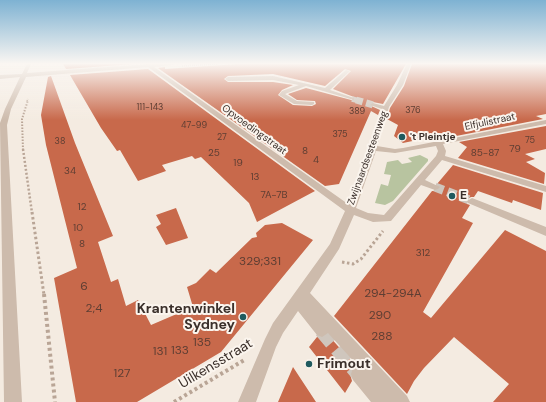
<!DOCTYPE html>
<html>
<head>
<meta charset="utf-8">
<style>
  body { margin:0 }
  canvas { display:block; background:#f4ebe1 }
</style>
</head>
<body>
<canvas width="546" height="402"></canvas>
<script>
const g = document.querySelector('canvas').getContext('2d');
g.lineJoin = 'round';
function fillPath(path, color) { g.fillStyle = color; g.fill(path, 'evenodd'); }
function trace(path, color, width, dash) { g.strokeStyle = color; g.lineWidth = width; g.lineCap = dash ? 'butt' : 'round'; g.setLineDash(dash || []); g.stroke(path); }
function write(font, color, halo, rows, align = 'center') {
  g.font = font + ' "DM Sans",sans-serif'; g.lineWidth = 4; g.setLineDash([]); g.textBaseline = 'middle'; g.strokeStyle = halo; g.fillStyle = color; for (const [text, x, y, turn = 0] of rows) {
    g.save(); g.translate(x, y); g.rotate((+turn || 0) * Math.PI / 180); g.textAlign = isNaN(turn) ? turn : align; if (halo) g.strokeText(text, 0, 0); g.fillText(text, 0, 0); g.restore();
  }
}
const green = new Path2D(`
  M420,155L428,159V161L393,201L385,205L375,203L381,184L388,186L391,175L384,174L387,162L398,160L402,164L412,162L408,158Z`);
const building = new Path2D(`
  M63,64H134L66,69Z
  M237,64H406L383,104L373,102L369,105L380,110L378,115L371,111L339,184L325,186L158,68L165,67V69ZM345,69L351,71L333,89L354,97L355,101L306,88L288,94L297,100L315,101L316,104L312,106L293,105L278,95L282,90L293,85L273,82H228L224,79L228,76L273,74L325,86Z
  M412,64H546V114L536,116L543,119L451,137L446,134L403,143L394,136L398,125L387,119L390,108L404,86Z
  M148,69L315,191L257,222L249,203L201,157L195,159L192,156L162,165L166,171L138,181L120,150L117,151L101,128L70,75Z
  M51,76L75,143L113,236L98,242L111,282L118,279L126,306L138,300L151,325L193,307L187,287L196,283L210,269L216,273L252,238L257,237L256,233L265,225L282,223L313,240L221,352L137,402H76L54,278L77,268L46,145L41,115L48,77Z
  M546,126V149L525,154L535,159L526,162L545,173L544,184L458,158L467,147L459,142Z
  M453,165L543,193L541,210L513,200L512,203L478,191L474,197H471L466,200L467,204L470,205L462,218L473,223L423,312L431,318L505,230L546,251V402H493L509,384L454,337L424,368L414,381L407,394L334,316L432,191H435L441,188L437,184Z
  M176,208L188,238L166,245L156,227L161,224L156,215Z
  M328,335L355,365L352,368L350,374L352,381L345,393L309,347L317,337L323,338Z
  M293,367L316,402H278Z`);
const minorTunnelFar3 = new Path2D(`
  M352,99L360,101`);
const minorTunnelFar2 = new Path2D(`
  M356,100L373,105`);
const minorTunnelFar1 = new Path2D(`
  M435,187L472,201`);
const minorTunnel = new Path2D(`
  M322,330L359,374`);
const pathFar4 = new Path2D(`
  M182,66L218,64
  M27,101L28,99`);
const pathFar3 = new Path2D(`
  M23,150L22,119L28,100`);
const pathFar2 = new Path2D(`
  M23,149L32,213`);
const pathFar1 = new Path2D(`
  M32,212L44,295
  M342,262L353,264L361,259L383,231`);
const path = new Path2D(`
  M44,294L55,402
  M174,402L246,359`);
const minor = new Path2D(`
  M27,64H31L27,73L148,64H173L171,65L154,67L348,204L382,109L370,105L373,103L384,106L397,85L407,64H411L403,85L389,107L377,146L395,149L403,148L546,120V124L443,144L446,151L445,156L546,186V192L442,160L425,180L440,187L438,189L435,190L421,185L391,221L373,222L354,215L339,249L310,293L407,396L410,402H371L353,380L351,374L353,368L358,366L328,333L322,337L317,335L298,311L283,333L276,347L256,402H238L265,339L273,323L330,244L345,211L148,67L26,77L11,109L7,125L22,402H4L0,123L5,109L20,77L0,79V75L22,74ZM436,146L438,151L436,156L384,215L368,213L356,208L376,151L395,153Z
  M346,70L350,71L330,90L354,98V100L306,86L285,94L297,101L314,102V104L312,105L294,104L279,95L282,91L299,85L273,80L228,81L225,79L228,77L273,76L325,88Z
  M472,198L546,227V236L468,203L467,201Z`);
const markers = [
  [402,137,4,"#1f5a5e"],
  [452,196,4,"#1f5a5e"],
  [243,317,4,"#1f5a5e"],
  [309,364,4,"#1f5a5e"]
];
const farNumbernames = [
  ["111-143",150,108],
  ["376",413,111],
  ["389",357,112],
  ["47-99",194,126],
  ["375",340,135],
  ["27",222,138],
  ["75",530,141],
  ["38",60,142]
];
const farStreetnames = [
  ["Elfjulistraat",490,122,-12],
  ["Opvoedingstraat",254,130,36],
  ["Zwijnaardsesteenweg",368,158,-70]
];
const farPoinames = [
  ["'t Pleintje",410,137]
];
const numberNames = [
  ["79",515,149],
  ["8",305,151],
  ["25",214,153],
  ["85-87",485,153],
  ["4",316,160],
  ["19",238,163],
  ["34",70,171],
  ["13",255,177],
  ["7A-7B",274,195],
  ["12",82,207],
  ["10",78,228],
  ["8",82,244],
  ["312",423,253]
];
const poiNames = [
  ["E",460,196]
];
const nearNumbernames = [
  ["329;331",260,262],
  ["6",84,287],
  ["294-294A",393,294],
  ["2;4",94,309],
  ["290",380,316],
  ["288",382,337],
  ["135",202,343],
  ["133",180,351],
  ["131",160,352],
  ["127",122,374]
];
const nearPoinames = [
  ["Krantenwinkel",235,309],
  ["Sydney",235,325],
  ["Frimout",317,364,"left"]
];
const nearStreetnames = [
  ["Uilkensstraat",216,364,-31]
];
fillPath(green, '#b8c4a0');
fillPath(building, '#c8694b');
trace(minorTunnelFar3, '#cfc6bd', 5.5, [5.5, 2.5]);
trace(minorTunnelFar2, '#cfc6bd', 7, [7, 3.5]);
trace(minorTunnelFar1, '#cfc6bd', 9, [9, 4.5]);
trace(minorTunnel, '#cfc6bd', 16, [16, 8]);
trace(pathFar4, '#b9a596', 1.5, [1, 1]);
trace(pathFar3, '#b9a596', 2, [1.5, 1.5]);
trace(pathFar2, '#b9a596', 2.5, [2, 2]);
trace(pathFar1, '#b9a596', 3, [2.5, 2.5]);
trace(path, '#b9a596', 4, [3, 3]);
fillPath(minor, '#cdbbac');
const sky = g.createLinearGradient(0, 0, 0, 120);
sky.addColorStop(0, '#7eb2d2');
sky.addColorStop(0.53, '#faf6f2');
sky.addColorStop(1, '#faf6f200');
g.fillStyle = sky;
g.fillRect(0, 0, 546, 120);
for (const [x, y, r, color] of markers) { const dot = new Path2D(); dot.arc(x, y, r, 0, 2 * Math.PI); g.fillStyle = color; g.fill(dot); trace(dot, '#fbf5ee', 1.5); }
write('9px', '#5e3e33', null, farNumbernames);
write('10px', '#3b302b', '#fbf5ee', farStreetnames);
write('bold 10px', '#3b302b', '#fbf5ee', farPoinames, 'left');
write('10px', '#5e3e33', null, numberNames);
write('bold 12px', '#3b302b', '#fbf5ee', poiNames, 'left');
write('12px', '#5e3e33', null, nearNumbernames);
write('bold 14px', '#3b302b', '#fbf5ee', nearPoinames, 'right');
write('14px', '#3b302b', '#fbf5ee', nearStreetnames);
</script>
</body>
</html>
